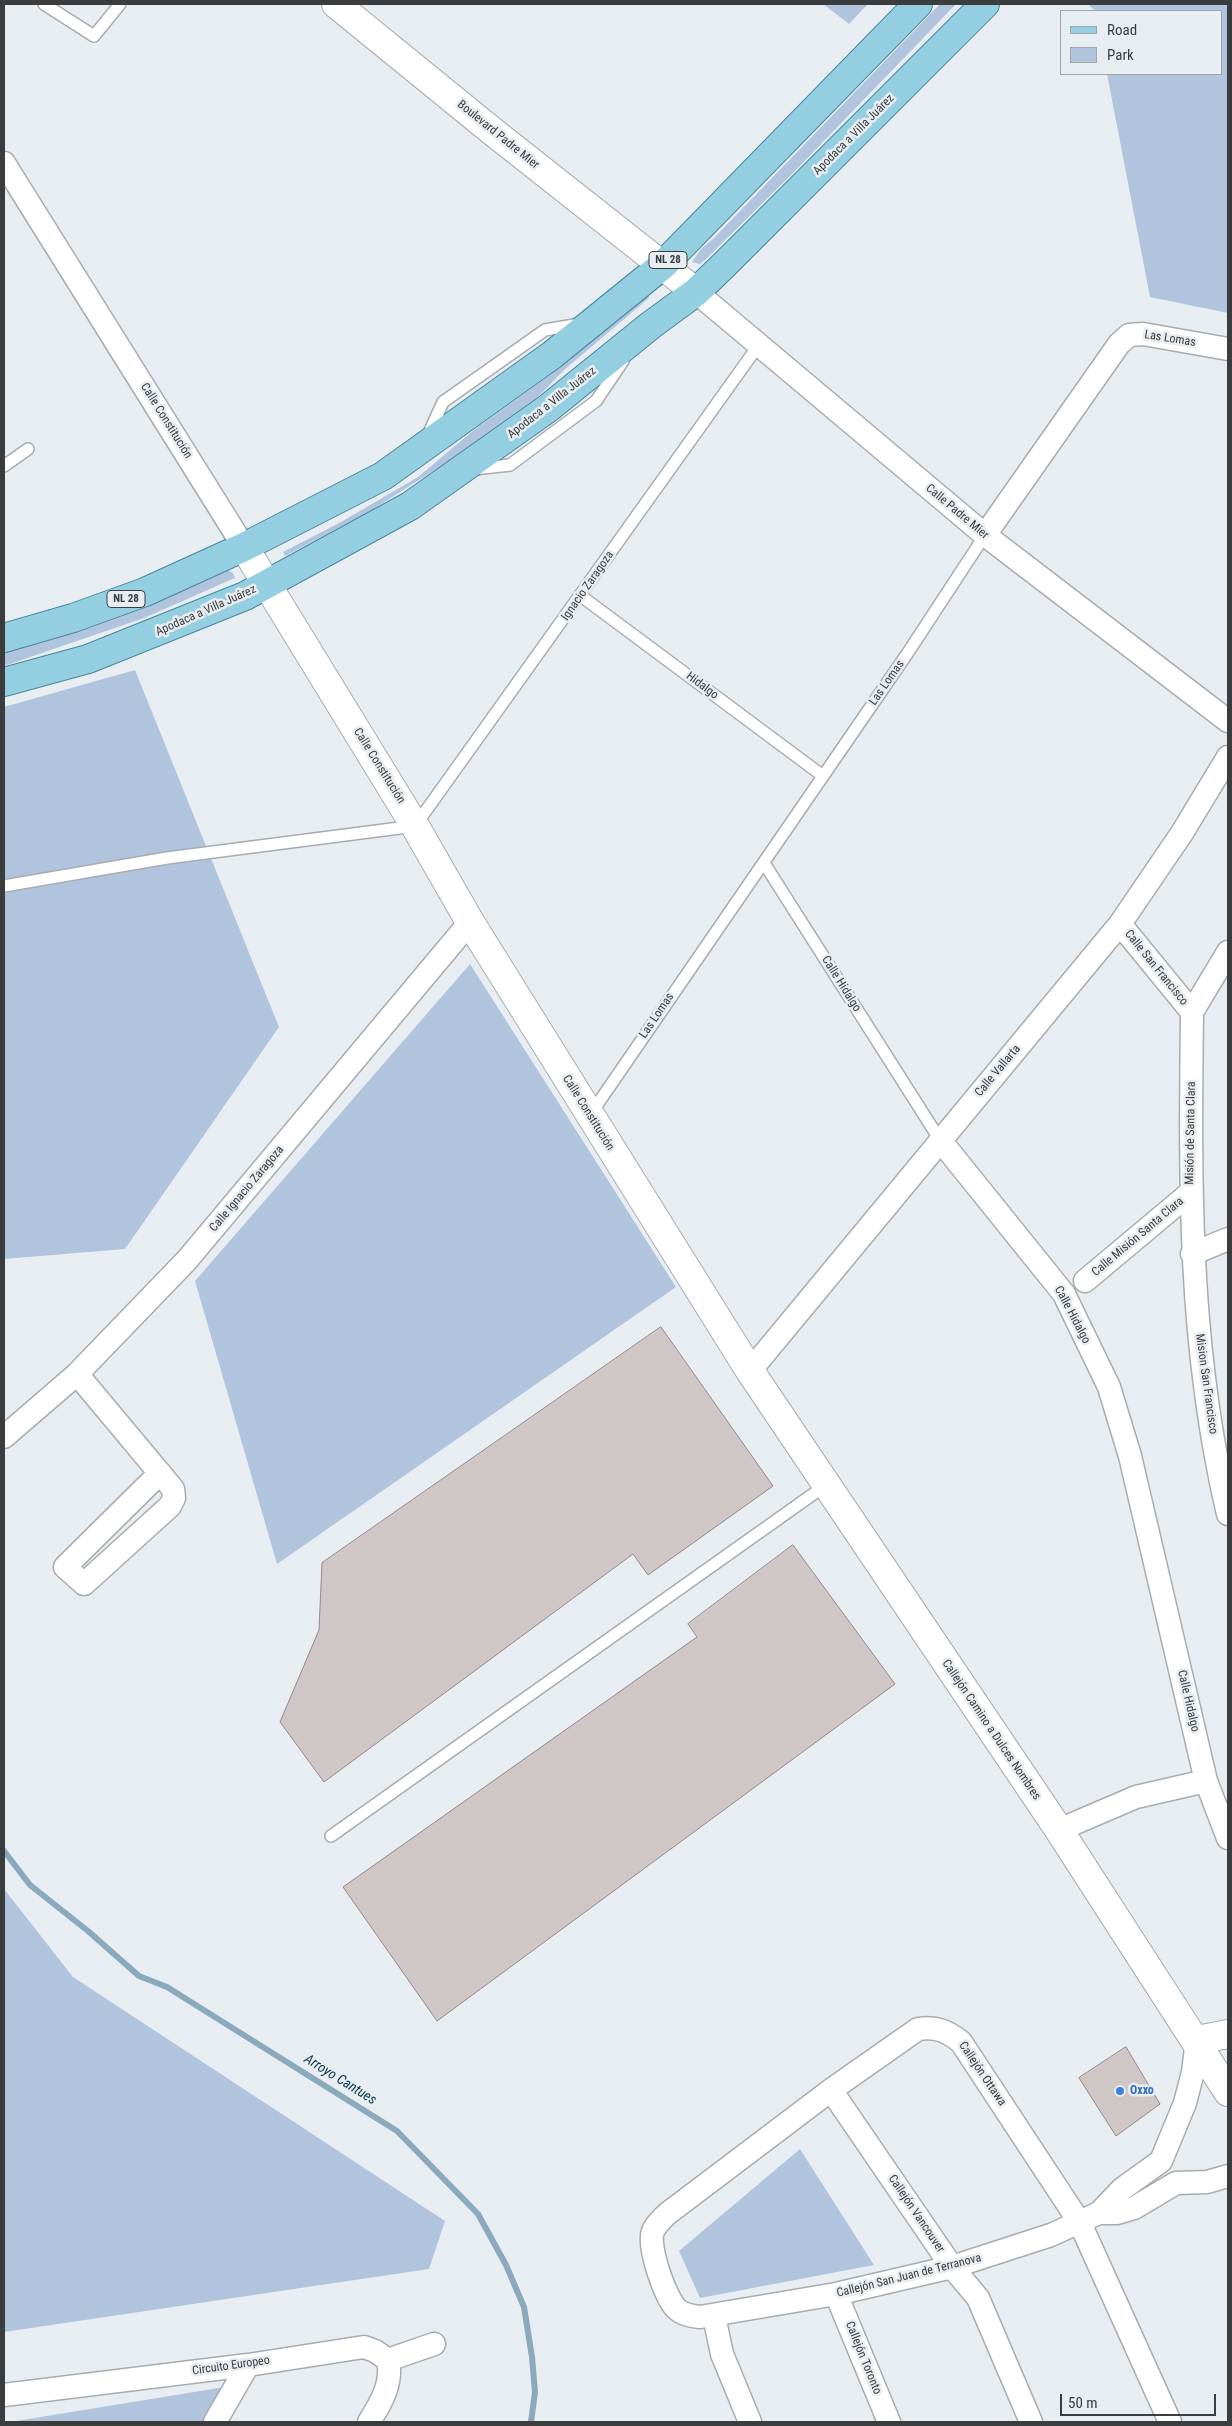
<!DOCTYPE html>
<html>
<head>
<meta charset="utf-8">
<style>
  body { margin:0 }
  #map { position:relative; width:1232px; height:2426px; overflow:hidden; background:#e8edf2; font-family:"Roboto Condensed",sans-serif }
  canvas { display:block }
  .frame { position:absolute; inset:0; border:5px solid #3a3c3e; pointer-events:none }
  .legend { position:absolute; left:1060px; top:10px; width:162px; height:65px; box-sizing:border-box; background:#e8edf2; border:1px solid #a2a6aa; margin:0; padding:6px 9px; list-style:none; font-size:15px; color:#3a3c3e }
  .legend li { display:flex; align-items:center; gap:10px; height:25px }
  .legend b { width:25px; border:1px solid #a2a6aa }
  .scale { position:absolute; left:1060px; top:2394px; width:156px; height:22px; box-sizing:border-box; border:2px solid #3a3c3e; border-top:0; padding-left:6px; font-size:15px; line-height:18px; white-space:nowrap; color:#3a3c3e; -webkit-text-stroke:4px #e8edf2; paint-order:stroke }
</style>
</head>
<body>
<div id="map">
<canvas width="1232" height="2426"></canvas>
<div class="frame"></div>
<ul class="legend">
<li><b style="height:6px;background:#94cfe1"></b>Road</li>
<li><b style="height:14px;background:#b1c4dd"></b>Park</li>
</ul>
<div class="scale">50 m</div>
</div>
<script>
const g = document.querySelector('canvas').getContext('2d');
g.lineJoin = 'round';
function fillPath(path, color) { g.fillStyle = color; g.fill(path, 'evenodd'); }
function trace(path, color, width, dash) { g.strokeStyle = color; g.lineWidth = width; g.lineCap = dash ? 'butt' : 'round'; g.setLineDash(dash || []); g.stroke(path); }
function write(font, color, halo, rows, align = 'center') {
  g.font = font + ' "Roboto Condensed",sans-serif'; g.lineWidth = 5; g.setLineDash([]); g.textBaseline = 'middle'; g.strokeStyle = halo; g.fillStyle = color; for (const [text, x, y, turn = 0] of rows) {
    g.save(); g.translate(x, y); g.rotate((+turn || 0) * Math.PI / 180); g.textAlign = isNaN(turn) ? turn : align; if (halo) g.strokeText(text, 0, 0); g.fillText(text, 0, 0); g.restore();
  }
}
const green = new Path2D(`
  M823,4H868L849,24Z
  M940,4H956L792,174L707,258L700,264L692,262L701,249L713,239Z
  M1088,4H1228V313L1150,297L1107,74H1221V11H1095Z
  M649,295V298L564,370L529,406L465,454L441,466L367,513L285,556L283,552L341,522L418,477L474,430L550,375Z
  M228,570L233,573L235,578L144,618L4,666V651Z
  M135,670L279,1027L125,1249L4,1259V707Z
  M470,964L676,1287L277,1564L195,1281Z
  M4,1889L73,1977L445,2221L429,2269L4,2332Z
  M800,2149L874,2265L700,2298L679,2251Z
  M231,2386L210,2422H10Z`);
const stream = new Path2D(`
  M4,1851L30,1885L88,1931L139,1976L167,1987L397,2131L478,2214L506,2265L524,2307L532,2357L535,2392L531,2422`);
const building = new Path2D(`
  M661,1327L773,1486L648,1575L633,1554L324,1782L280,1722L319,1630L322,1563Z
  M793,1545L895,1684L437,2021L343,1887L697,1637L688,1624Z
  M1126,2047L1160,2104L1116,2136L1079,2078Z`);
const lane = new Path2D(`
  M44,4L94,36L120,4
  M428,435L443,402L545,330L580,324
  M4,466L28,449
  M474,469L510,465L596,401L623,361
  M581,596L823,776
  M764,863L940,1140
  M4,886L167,858L415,826L758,346
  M590,1115L907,654L985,535
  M331,1836L826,1485`);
const street = new Path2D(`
  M4,163L244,547
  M696,292L985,535L1228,721
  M985,535L1119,344L1129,335L1143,334L1228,349
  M1120,924L1192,1012
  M1192,1012C1190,1185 1188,1344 1228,1514
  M1192,1012L1228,952
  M940,1140L1064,1294L1109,1387L1130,1456L1206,1781L1228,1838
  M1192,1254L1228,1239
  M1085,1281L1190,1193
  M750,1371L1120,924L1182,833L1228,757
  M77,1374L173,1489L174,1498L170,1506L84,1584L65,1567L160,1473
  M4,1437L77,1374L187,1260L470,922
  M1059,1830L1136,1797L1206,1781
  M831,2090L952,2267L978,2298L1031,2422
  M1099,2213H1117L1134,2208L1176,2183L1207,2182L1228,2176
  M836,2294L889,2422
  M714,2316L722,2354L750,2422
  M388,2360L434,2344
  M4,2395L248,2365L364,2347L375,2351L388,2360C393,2383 381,2403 369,2422
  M215,2422L248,2365
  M1170,2422L1080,2223L961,2042C947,2031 936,2026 918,2029L831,2090L667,2214C662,2219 656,2224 653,2231C647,2246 666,2301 678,2310C684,2315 692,2316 700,2317L836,2294L952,2267L1051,2235L1099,2213L1122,2189L1161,2161L1185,2103L1193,2072L1197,2040`);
const secondary = new Path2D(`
  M336,4L492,131L696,292
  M244,547L415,826L470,922L750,1371L1059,1830L1228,2092
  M1197,2040L1228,2034`);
const primary = new Path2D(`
  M4,638L73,618L145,592L244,547L383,476L552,355L663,265L918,4
  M4,682L88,659L245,596L410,506L547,409L651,325L696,292L725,264L985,4`);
const markers = [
  [1120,2091,5,"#3f7fe0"]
];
const shields = [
  [668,260,38],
  [126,599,38]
];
const shieldNames = [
  ["NL 28",668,260],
  ["NL 28",126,599]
];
const streetNames = [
  ["Boulevard Padre Mier",498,135,39],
  ["Apodaca a Villa Juárez",854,135,-45],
  ["Las Lomas",1170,339,9],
  ["Apodaca a Villa Juárez",552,403,-38],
  ["Calle Constitución",166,421,58],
  ["Calle Padre Mier",957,512,40],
  ["Ignacio Zaragoza",588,586,-55],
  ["Apodaca a Villa Juárez",206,611,-24],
  ["Las Lomas",887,683,-55],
  ["Hidalgo",702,686,37],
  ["Calle Constitución",379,766,58],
  ["Calle San Francisco",1156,968,51],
  ["Calle Hidalgo",841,984,58],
  ["Las Lomas",657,1016,-56],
  ["Calle Vallarta",998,1071,-50],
  ["Calle Constitución",588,1113,58],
  ["Misión de Santa Clara",1191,1133,-89],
  ["Calle Ignacio Zaragoza",247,1189,-50],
  ["Calle Misión Santa Clara",1138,1237,-40],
  ["Calle Hidalgo",1072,1315,62],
  ["Mision San Francisco",1206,1384,82],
  ["Calle Hidalgo",1188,1701,77],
  ["Callejón Camino a Dulces Nombres",991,1730,56],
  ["Callejón Ottawa",982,2074,56],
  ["Callejón Vancouver",916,2214,56],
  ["Callejón San Juan de Terranova",909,2276,-14],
  ["Callejón Toronto",863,2358,68],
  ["Circuito Europeo",231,2366,-8]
];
const shopNames = [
  ["Oxxo",1130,2091]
];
const waterNames = [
  ["Arroyo Cantues",340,2080,32]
];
fillPath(green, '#b1c4dd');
trace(stream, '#8aa9bd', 6);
fillPath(building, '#cfc7c5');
trace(building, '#908987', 1);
trace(lane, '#a8acb1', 14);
trace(street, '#a8acb1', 25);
trace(secondary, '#a8acb1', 30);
trace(primary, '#46879b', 30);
trace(lane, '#fff', 11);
trace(street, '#fff', 22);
trace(secondary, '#fff', 28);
trace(primary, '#94cfe1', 28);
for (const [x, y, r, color] of markers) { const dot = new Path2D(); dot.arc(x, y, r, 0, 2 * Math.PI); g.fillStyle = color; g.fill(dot); trace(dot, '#e8edf2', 2); }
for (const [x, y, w] of shields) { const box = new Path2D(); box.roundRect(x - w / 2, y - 8.5, w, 17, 4); g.fillStyle = '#e8edf2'; g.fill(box); trace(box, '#3a3c3e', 1); }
write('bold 11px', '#3a3c3e', null, shieldNames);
write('12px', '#3a3c3e', '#e8edf2', streetNames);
write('bold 12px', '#366cbe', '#e8edf2', shopNames, 'left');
write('italic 14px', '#0c364c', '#e8edf2', waterNames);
</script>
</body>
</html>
